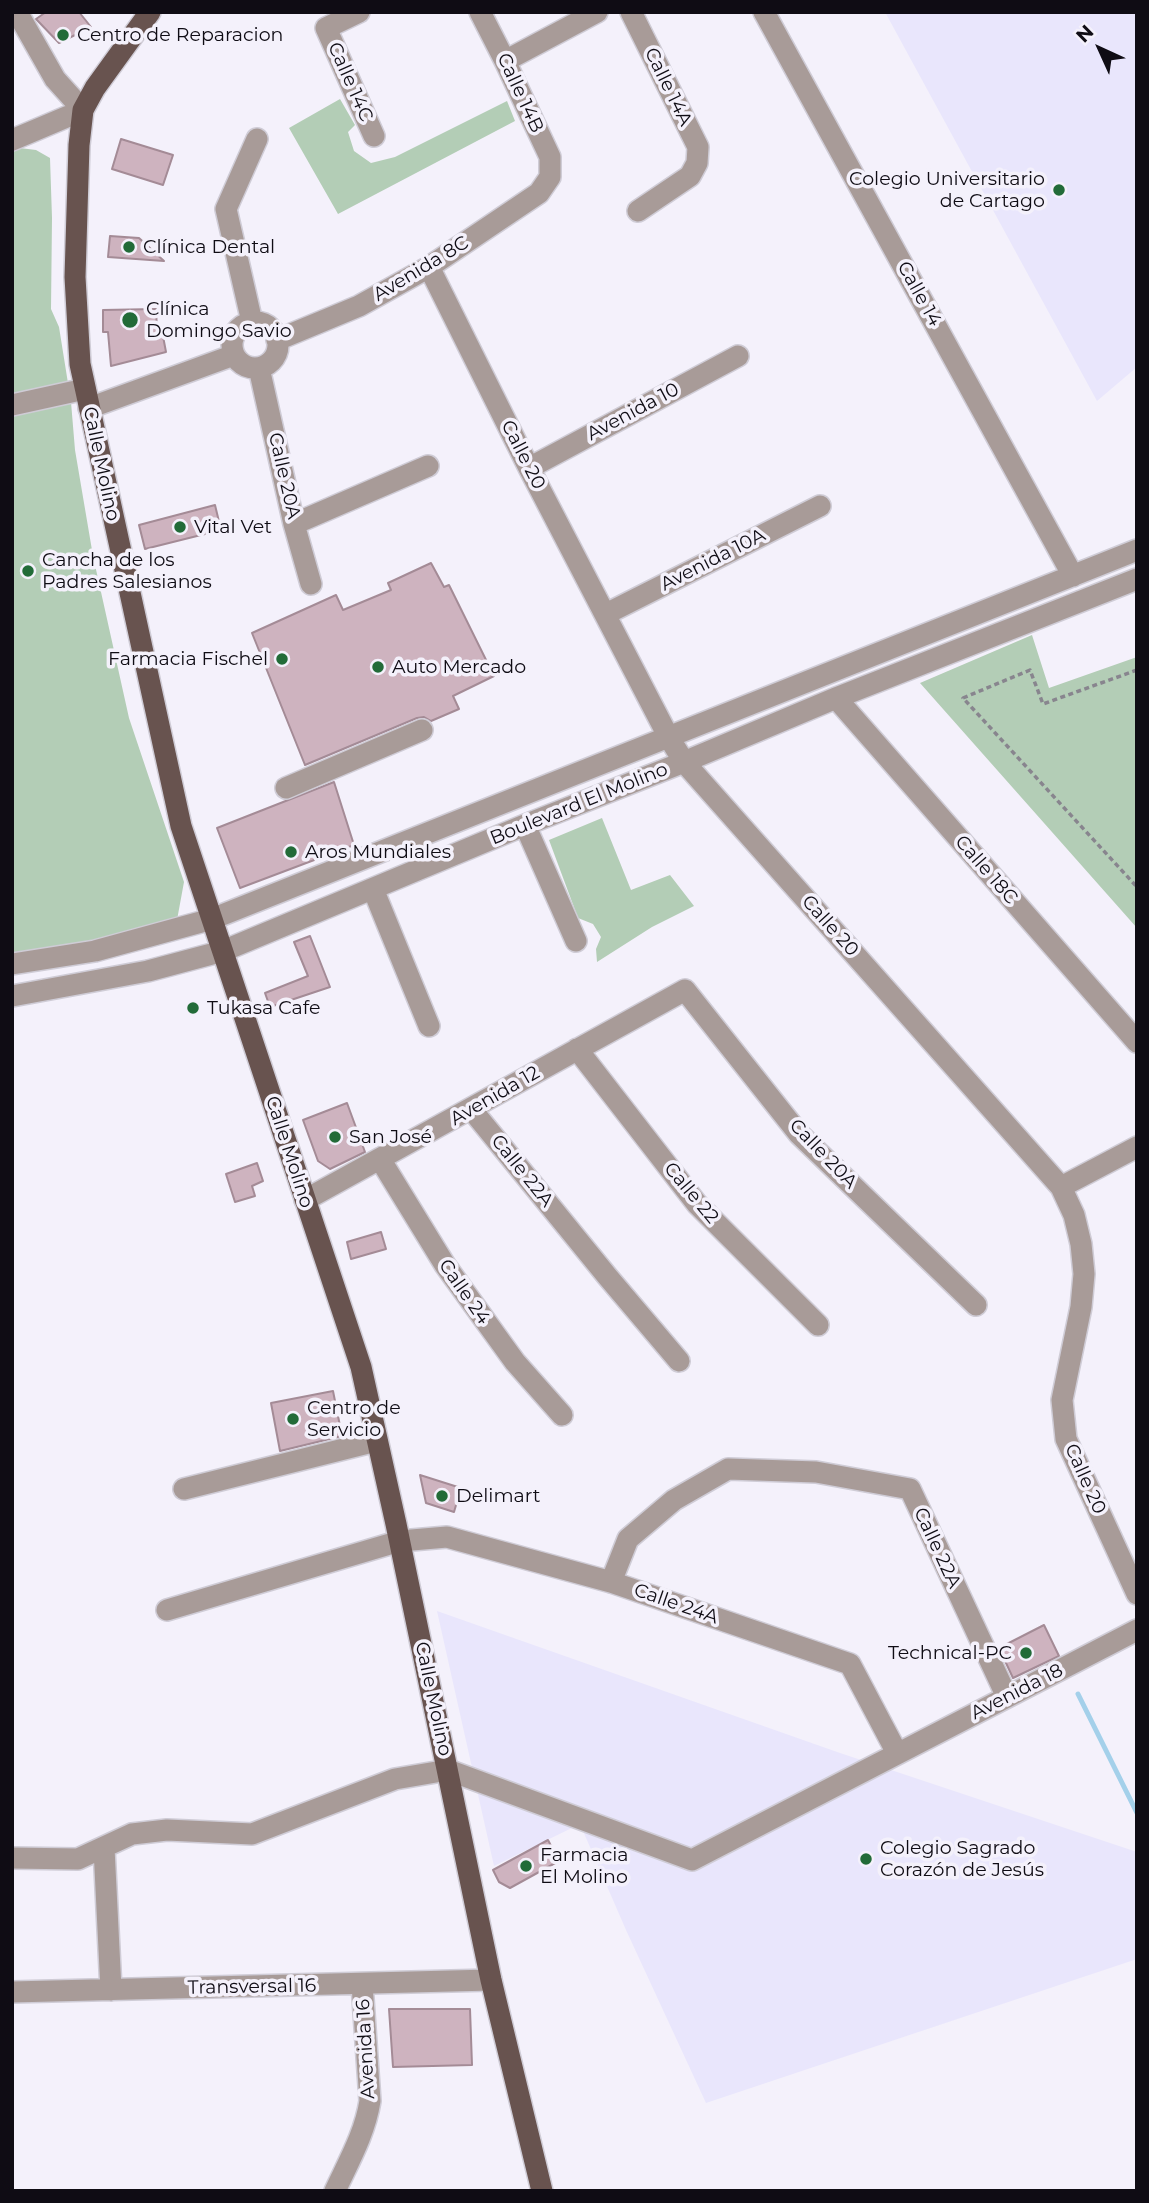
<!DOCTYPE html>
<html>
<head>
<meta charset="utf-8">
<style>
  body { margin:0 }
  #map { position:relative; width:1149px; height:2203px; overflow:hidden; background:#f4f1fb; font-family:Montserrat,sans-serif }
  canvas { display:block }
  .frame { position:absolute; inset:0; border:14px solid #0f0c14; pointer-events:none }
  .north { position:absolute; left:1065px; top:14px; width:70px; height:70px; -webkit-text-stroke:5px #f4f1fb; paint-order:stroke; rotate:315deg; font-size:19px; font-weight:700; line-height:28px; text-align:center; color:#0f0c14 }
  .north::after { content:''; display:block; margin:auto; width:24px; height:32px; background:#0f0c14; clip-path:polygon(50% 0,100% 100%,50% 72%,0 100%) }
</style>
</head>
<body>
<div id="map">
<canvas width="1149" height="2203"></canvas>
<div class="frame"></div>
<div class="north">N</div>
</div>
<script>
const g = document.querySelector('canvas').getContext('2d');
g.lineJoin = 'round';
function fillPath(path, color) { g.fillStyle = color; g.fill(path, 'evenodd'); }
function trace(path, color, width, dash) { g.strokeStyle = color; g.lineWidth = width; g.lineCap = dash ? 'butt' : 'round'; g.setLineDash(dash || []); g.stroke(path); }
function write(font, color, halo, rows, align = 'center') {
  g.font = font + ' Montserrat,sans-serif'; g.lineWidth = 7; g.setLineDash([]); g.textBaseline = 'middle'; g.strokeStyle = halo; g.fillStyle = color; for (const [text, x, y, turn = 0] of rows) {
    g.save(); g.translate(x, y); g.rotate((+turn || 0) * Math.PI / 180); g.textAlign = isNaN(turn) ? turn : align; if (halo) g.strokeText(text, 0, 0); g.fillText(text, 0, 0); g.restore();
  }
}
const education = new Path2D(`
  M885,12H1137V367L1097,401Z
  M437,1611L840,1753L1137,1852V1959L706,2103L626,1930L580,1824L494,1866Z`);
const green = new Path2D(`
  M340,99L355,125L348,132L354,151L371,163L395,157L507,101L515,121L338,214L289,128Z
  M20,148L36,150L50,158L52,218L51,309L59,327L71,402L75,450L93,556L129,718L184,882L177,920L120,937L12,953V151Z
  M1032,635L1049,688L1137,657V928L920,683Z
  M602,818L631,890L670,875L694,906L652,927L597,962L596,949L601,937L593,924L578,918L549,840Z`);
const stream = new Path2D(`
  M1078,1694L1137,1813`);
const building = new Path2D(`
  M46,12H79L91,27L59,43L36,19Z
  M121,139L173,155L163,185L112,169Z
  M110,236L139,238L164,261L108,257Z
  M156,309L157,331H162L166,352L111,366L108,332H103V310Z
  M215,505L221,530L145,549L139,525Z
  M431,563L444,587L449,585L494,676L453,696L459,709L431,721L424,717L417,718L305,765L252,633L336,595L343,610L391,590L388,583Z
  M334,782L354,845L240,888L217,828Z
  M310,936L330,987L270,1007L265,993L308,976L294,942Z
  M347,1103L365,1152L330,1169L318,1161L303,1120Z
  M257,1163L263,1181L252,1186L255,1196L235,1202L226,1174Z
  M381,1232L386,1249L351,1259L347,1242Z
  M333,1391L342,1436L280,1451L271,1403Z
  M420,1475L461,1488L454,1512L426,1503Z
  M1044,1625L1059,1656L1013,1678L999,1648Z
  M548,1840L559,1861L510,1888L499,1882L493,1870Z
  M389,2009H470L472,2065L393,2067Z`);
const path = new Path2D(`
  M1137,670L1043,704L1030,670L963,698L1137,887`);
const minor = new Path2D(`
  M359,12L326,28L374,136
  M631,12L698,147L697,163L690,176L638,211
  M764,12L1073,576
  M505,61L597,12
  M12,140L83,110L55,79L17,12
  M429,267L529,468L668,736L684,762L1061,1187L1074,1215L1081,1244L1084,1274L1081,1307L1062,1400L1066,1439L1137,1594
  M252,322L226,209L257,139
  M232 345a23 23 0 1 1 46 0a23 23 0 1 1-46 0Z
  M277,340L359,306L429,267L539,193L550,177V157L505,61L480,12
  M259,368L294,524L311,584
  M12,405L85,389
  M89,408L234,355
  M529,468L738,356
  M294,524L428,466
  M606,614L820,506
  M836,698L1137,1042
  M286,788L422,730
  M525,825L576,941
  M373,889L429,1026
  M12,964L95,951L212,919L1137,550
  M12,996L148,971L223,951L525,825L684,762L836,698L1137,579
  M577,1049L697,1204L818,1325
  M472,1110L607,1276L679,1361
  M380,1159L445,1265L515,1362L562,1415
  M1061,1187L1137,1147
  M305,1200L685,990L799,1134L976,1305
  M184,1489L376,1441
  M611,1582L628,1539L674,1500L728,1469L816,1472L910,1489L1007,1697
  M167,1610L400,1541L447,1537L611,1582L850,1664L897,1753
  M104,1848L111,1990
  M12,1858L78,1859L132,1834L167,1830L252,1834L395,1779L448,1770L692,1860L1137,1630
  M12,1992L491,1980
  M335,2191C349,2161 365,2133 370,2101L362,1984`);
const major = new Path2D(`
  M150,12L95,88L83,110L79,145L75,277L80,364L181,826L361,1367L396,1524L491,1980L542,2191`);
const markers = [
  [63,35,7,"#226b38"],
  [1059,190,7,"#226b38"],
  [129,247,7,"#226b38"],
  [130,320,9,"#226b38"],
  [180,527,7,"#226b38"],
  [28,571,7,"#226b38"],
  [282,659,7,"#226b38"],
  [378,667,7,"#226b38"],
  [291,852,7,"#226b38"],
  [193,1008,7,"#226b38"],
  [335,1137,7,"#226b38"],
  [293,1419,7,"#226b38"],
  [442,1496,7,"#226b38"],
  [1026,1653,7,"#226b38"],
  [866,1859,7,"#226b38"],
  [526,1866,7,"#226b38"]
];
const poiNames = [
  ["Centro de Reparacion",77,35],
  ["Colegio Universitario",1045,179,"right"],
  ["de Cartago",1045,201,"right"],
  ["Clínica Dental",143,247],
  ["Clínica",146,309],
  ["Domingo Savio",146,331],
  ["Vital Vet",194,527],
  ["Cancha de los",42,560],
  ["Padres Salesianos",42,582],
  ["Farmacia Fischel",268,659,"right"],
  ["Auto Mercado",392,667],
  ["Aros Mundiales",305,852],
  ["Tukasa Cafe",207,1008],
  ["San José",349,1137],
  ["Centro de",307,1408],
  ["Servicio",307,1430],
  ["Delimart",456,1496],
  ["Technical-PC",1012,1653,"right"],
  ["Colegio Sagrado",880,1848],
  ["Corazón de Jesús",880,1870],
  ["Farmacia",540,1855],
  ["El Molino",540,1877]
];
const streetNames = [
  ["Calle 14C",350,82,66],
  ["Calle 14A",668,87,64],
  ["Calle 14B",520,93,65],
  ["Avenida 8C",421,269,-31],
  ["Calle 14",919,294,61],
  ["Avenida 10",633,412,-28],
  ["Calle 20",523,455,63],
  ["Calle Molino",101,464,78],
  ["Calle 20A",284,476,77],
  ["Avenida 10A",713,560,-27],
  ["Boulevard El Molino",579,804,-22],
  ["Calle 18C",986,870,49],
  ["Calle 20",830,926,48],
  ["Avenida 12",495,1096,-30],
  ["Calle Molino",289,1152,72],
  ["Calle 20A",823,1154,46],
  ["Calle 22A",522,1171,51],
  ["Calle 22",691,1193,50],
  ["Calle 24",464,1292,55],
  ["Calle 20",1085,1479,66],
  ["Calle 22A",937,1548,65],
  ["Calle 24A",676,1604,19],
  ["Avenida 18",1017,1692,-27],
  ["Calle Molino",433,1699,78],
  ["Transversal 16",252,1987,-1],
  ["Avenida 16",366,2049,-93]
];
fillPath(education, '#e9e6fc');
fillPath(green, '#b3cdb6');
trace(stream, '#a4d0ea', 5);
fillPath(building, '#ceb3bf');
trace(building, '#a48b96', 2);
trace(minor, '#cfccd6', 24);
trace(major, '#cfccd6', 24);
trace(path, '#88858e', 3.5, [5, 3.5]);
trace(minor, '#a89b98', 21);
trace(major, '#68534f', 21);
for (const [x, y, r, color] of markers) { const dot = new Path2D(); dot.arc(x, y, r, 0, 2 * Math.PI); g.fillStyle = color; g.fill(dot); trace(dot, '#f4f1fb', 2.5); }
write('19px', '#0f0c14', '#f4f1fb', poiNames, 'left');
write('19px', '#0f0c14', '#f4f1fb', streetNames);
</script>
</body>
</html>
